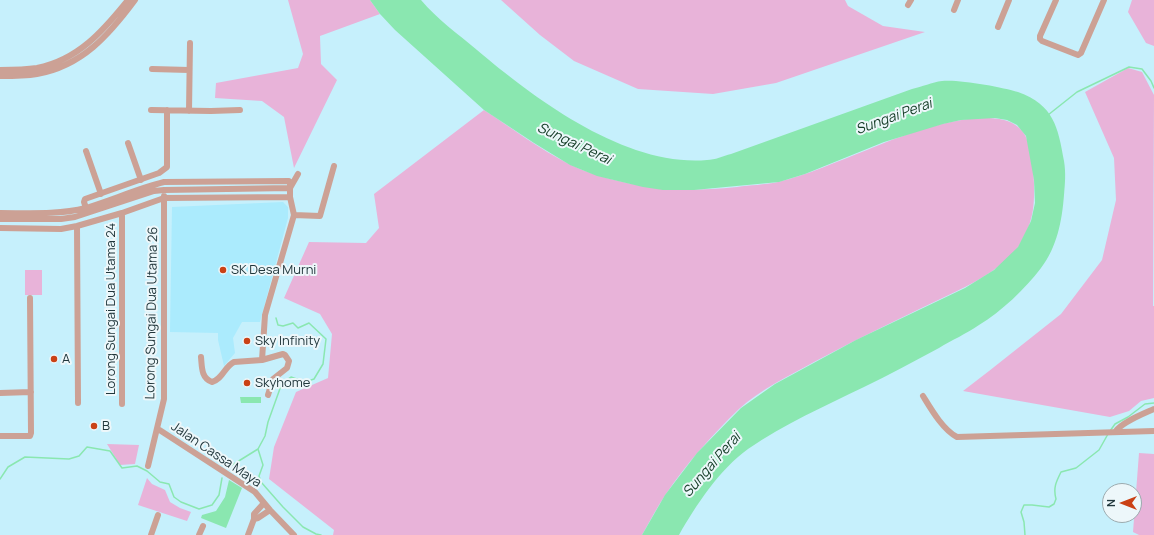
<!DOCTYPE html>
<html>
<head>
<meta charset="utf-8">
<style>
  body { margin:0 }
  #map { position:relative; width:1154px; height:535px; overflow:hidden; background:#c6f0fc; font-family:Manrope,sans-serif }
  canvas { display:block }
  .north { position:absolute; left:1102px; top:483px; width:40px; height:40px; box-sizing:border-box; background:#edf7fa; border:1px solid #9baaae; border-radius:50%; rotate:270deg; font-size:11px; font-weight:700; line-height:16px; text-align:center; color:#21373c }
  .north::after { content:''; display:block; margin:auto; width:14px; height:18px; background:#ca4115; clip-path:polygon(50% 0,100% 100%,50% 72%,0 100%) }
</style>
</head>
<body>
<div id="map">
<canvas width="1154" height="535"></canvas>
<div class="north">N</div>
</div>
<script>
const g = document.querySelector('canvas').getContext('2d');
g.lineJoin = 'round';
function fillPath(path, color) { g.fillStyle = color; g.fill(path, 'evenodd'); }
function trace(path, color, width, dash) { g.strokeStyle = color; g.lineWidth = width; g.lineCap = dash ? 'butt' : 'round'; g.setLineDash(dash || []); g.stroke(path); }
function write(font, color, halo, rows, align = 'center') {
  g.font = font + ' Manrope,sans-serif'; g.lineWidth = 4; g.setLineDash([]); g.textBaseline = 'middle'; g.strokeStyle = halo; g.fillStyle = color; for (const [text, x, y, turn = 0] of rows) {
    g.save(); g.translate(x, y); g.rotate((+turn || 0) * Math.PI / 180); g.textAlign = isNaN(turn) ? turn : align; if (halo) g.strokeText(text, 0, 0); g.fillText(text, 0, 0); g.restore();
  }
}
const built = new Path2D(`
  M283,202L288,207V218L260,322H242L233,338L235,353L224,366L218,340V333L170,332L172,207Z`);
const green = new Path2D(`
  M288,0H370L380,14L320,36L321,64L337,80L294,168L284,117L262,101L215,98L216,83L298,68L303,54Z
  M501,0H845L848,6L883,26L925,32L776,83L713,94L638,89L574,61L540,35Z
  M1132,0H1154V46L1146,43L1128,12Z
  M1128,68L1142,72L1154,95L1153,306H1154V398L1141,401L1129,411L1110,417L963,391L989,371L1061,314L1102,260L1116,200L1114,158L1085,92Z
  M484,110C512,128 539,149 569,164C585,172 602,177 619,181C662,192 693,191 737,187C750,185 764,185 778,182C808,175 838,161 867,150C903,135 965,111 1004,120C1013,122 1022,128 1026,137C1034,155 1037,201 1031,219C1029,228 1023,238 1019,246C1006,265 978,281 957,291C909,314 861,337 814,362C789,376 761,389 739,409C712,435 687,463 666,494C657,507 650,521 642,535H333L334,530L269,479L274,447L296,392L328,378L332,334L320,314L284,298L309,242L366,243L379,228L374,194Z
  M25,270H42V295H25Z
  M107,444L139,445L135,464L120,465Z
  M1139,453L1154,454V535H1139L1133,532Z
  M147,478L152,484L165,490L170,502L180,508L191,512L187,521L138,505Z`);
const water = new Path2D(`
  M370,0H421C437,19 458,34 477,50C536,100 626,167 707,160C715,160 723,156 731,154L912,89C922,87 932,82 942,81C958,79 1002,87 1018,92C1054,105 1058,127 1064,161C1066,173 1065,184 1064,195C1062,221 1057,247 1041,268C1025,289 1002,311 979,325C966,334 952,340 939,348C914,361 889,375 864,387C825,406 784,424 748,449C720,469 696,505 679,535H642L665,495L697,453L741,408L775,384L856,340L965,288L994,270L1018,247L1031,221L1035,203L1034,180L1026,136L1017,125L1007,120L995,118L961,120L943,124L884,142L805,174L779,182L694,190H663L643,187L597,176L570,165L534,143L484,110L395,30L380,14Z
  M240,397H261V403H241Z
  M229,480L242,488L226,528L201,518L202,515L216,511L225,497Z`);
const stream = new Path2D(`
  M1048,115L1077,92L1129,67L1142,69L1151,81L1154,88
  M276,318L278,325L283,326L293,323L298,328L309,323L326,339L323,364L314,379L305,382L291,377L282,383L268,422L265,436L258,449L263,465L259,476L261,482L283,507L303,527L316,534L321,535
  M1110,431L1115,424L1128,417L1145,404L1154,403
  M229,467L258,449
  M0,479L8,467L25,457L69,459L79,456L87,447L110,451L122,468L137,466L147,471L160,482L169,484L174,497L181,502L199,509L212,505L219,495L222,478
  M1025,535L1024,522L1021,512L1024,505H1032L1049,507L1054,504L1056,499C1053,488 1056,482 1061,472L1076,468L1099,450L1108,434`);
const minor = new Path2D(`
  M1056,0L1040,36V39L1042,41L1078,55L1081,53L1104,0
  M908,5L911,0
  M954,10L958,0
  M998,27L1009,0
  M152,69L189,70
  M0,70C12,70 24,70 37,68C78,60 103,31 128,0
  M0,76C12,76 25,76 37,74C82,66 109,35 135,0
  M151,110L211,111L240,110
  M189,111L190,43
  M128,143L141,180
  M86,151L101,194
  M290,188L298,174
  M86,208L84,202L85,199L159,173L167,167V110
  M0,213C28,213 58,215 86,208C112,200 137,189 164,182L289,181L290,182V197L294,215L265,315L262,360
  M122,213V404
  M294,215L320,216L334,166
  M0,219H61L75,217L154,191L164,190L290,188
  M77,226L78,403
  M0,228L61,229L77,226L122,213L164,198L290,197
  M201,357C202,367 201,378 212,382C223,379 224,367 234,362L262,360L283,354L285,355L289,361L287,368L273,379L268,395
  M0,393L31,392
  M923,396C931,409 943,430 957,437L1154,431
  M158,429L255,492L270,510L294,535
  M1115,432C1122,422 1143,414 1154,409
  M0,436H30L31,433L30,298
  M148,466L164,399V196
  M254,519L258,518L270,510
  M151,535L158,515
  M199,535L203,526
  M248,535L254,519V514L264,503`);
const markers = [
  [223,270,4,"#ca4115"],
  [247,341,4,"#ca4115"],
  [54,359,4,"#ca4115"],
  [247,383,4,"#ca4115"],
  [94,426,4,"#ca4115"]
];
const poiNames = [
  ["SK Desa Murni",231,270],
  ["Sky Infinity",255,341],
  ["A",62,359],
  ["Skyhome",255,383],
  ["B",102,426]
];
const streetNames = [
  ["Lorong Sungai Dua Utama 24",111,309,-90],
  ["Lorong Sungai Dua Utama 26",152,313,-89],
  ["Jalan Cassa Maya",216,455,34]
];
const waterNames = [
  ["Sungai Perai",894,117,-20],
  ["Sungai Perai",574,144,25],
  ["Sungai Perai",712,465,-49]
];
fillPath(built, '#abebfd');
fillPath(green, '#e8b3d9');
fillPath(water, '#8ae7b0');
trace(stream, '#8ae7b0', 1.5);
trace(minor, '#cca195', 6);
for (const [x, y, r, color] of markers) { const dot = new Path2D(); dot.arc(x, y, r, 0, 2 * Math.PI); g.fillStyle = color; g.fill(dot); trace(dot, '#edf7fa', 1.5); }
write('13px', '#21373c', '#edf7fa', poiNames, 'left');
write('13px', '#21373c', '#edf7fa', streetNames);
write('italic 14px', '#133b25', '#edf7fa', waterNames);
</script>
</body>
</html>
